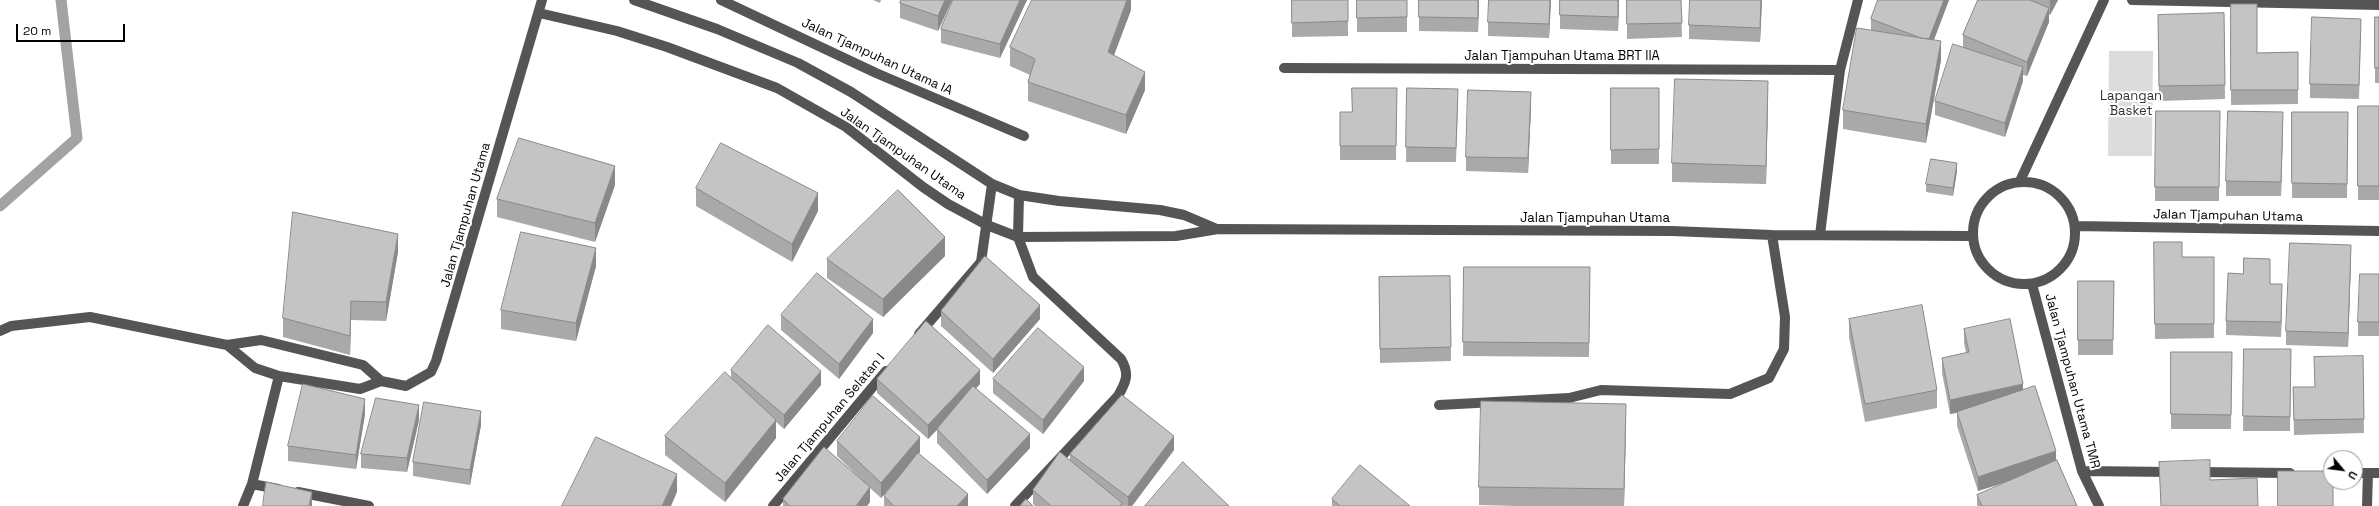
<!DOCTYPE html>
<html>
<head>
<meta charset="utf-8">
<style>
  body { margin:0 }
  #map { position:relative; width:2379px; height:506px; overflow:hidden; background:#fff; font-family:"Space Grotesk",sans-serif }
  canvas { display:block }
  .north { position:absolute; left:2323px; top:450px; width:40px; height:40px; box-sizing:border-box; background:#fff; border:1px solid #999; border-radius:50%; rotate:119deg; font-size:11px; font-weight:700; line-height:16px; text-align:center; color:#000 }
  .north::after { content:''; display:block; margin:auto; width:14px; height:18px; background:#000; clip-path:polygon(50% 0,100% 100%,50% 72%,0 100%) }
  .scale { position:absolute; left:16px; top:24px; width:109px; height:18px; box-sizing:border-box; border:2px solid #000; border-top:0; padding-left:5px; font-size:12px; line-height:14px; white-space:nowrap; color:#000; -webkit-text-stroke:3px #fff; paint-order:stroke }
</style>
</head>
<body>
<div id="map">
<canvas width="2379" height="506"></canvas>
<div class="north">U</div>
<div class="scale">20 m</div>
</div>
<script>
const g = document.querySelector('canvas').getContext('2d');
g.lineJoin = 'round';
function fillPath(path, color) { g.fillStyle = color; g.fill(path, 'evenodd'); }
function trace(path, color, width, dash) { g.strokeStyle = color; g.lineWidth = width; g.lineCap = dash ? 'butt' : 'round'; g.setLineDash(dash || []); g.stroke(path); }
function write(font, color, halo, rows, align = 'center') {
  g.font = font + ' "Space Grotesk",sans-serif'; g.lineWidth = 4; g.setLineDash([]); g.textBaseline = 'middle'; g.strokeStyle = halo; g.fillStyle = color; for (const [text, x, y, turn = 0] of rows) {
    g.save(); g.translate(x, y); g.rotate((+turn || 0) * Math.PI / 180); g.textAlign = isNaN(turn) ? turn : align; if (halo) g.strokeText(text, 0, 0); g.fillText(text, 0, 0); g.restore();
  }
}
const green = new Path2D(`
  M2109,51H2153L2152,156H2108Z`);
const stream = new Path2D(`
  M0,206L77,138L61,0`);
const minor = new Path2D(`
  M634,0L717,29L798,63L851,92L992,184L1019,195L1059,201L1160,210L1184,215L1217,229
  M721,0L876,73L1024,136
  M2132,0L2379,5
  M539,13L617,31L667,47L777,88L846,127L923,187L948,204L987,225L1018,237L1176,236L1218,229L1672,231L1772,235L1973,236
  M1284,68L1840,70
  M2020,181L2104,0
  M1973 233a51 51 0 1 1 102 0a51 51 0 1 1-102 0Z
  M2076,226L2379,231
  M1820,235L1840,70L1858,0
  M2032,284L2082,471L2099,506
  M0,331L11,326L90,317L227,345L261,340L363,365L381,381
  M919,334L981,262L992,184
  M227,345L255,368L279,376L360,389L381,381L406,386L431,372L436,361L542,0
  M1439,405L1569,398L1601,390L1730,394L1769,378L1784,349L1785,317L1772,235
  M2082,471L2172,472
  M2198,472L2290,473
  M2355,473H2379
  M252,484L278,489
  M298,492L369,506
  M243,506L252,484L279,376
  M773,506L886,371
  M1015,506L1118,396C1126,382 1130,374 1121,359L1033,277L1018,237L1019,195
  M2367,506L2368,473`);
const wall = new Path2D(`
  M873,0H881L880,3Z
  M901,0H952L938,31L900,18V3Z
  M953,0H1027L1000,58L941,43V29Z
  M1131,0V10L1114,55L1145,90L1126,134L1028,101V82L1030,75L1010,66V47Z
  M1292,0H1348V36L1292,37Z
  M1357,0H1407V32H1357Z
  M1419,0H1479L1478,32L1419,31Z
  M1551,0L1549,38L1488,36V22Z
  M1560,0H1619L1618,31L1560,29Z
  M1627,0H1681L1682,37L1627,39Z
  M1762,0L1760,42L1689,39V25Z
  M1878,0H1949L1934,40L1941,60L1926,143L1843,129V110L1871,30V19Z
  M1978,0H2058L2050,15L2049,14V22L2027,76L2023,75V81L2005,137L1935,115V101L1963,47V35Z
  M2231,4L2257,53L2298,52V104L2231,105Z
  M2224,13L2225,99L2159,101L2158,15Z
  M2375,17H2379V83H2375Z
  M2361,33L2359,99L2310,98V84Z
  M1397,88L1396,160H1340V112H1352Z
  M1407,88L1458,103L1456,162H1406Z
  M1611,88H1659V164H1611Z
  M1768,100L1766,184L1672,182V163Z
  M1531,106L1528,173L1466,171V157Z
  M2358,106H2379V200H2358Z
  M2156,111H2220L2219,201H2155Z
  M2292,112L2348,127L2347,198H2292Z
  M2283,126L2281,196H2226V181Z
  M1957,171L1953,196L1926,192V184Z
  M615,185L595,242L497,217V199Z
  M696,188L818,211L792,262L696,206Z
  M2154,242L2182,257H2214V338L2155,339Z
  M398,252L386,321L351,320L350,355L283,337V318Z
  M945,256L883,317L827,278V259Z
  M2351,259L2348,347L2286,345V331Z
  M596,266L576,341L501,329V310Z
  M1464,267L1590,282L1589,357L1463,356Z
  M2379,274V336H2358V322Z
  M1450,276L1451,361L1380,363L1379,277Z
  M2078,281H2114L2113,355H2078Z
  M2270,284L2282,298L2281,337L2226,335V321Z
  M941,311L1040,319L993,373L941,326Z
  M781,315L873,333L839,379L781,330Z
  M1849,319L1937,390V408L1865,422L1849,337Z
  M1964,329L2023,390L2077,506H1977V495L2012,480L1978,491L1957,426V413L1950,414L1942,373V358L1966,353L1964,343Z
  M2244,349H2291L2290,431H2243Z
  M2171,352H2232L2231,429H2171Z
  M2363,356L2364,433L2294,435L2293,387H2315Z
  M731,370L821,385L784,429L776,422V438L725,502L665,455V436L731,378Z
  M877,379L980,384L976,388L1030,448L987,494L937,443V430L928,439L877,393Z
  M993,379L1084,381L1043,434L993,393Z
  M365,414L356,469L288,461V446Z
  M419,420L407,472L361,468V454Z
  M1626,422L1624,506H1517L1479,505V487Z
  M481,425L470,485L413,476V462Z
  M837,441L920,452L919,453L968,506H884V496L905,469L881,498L870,488V502L867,506H783V499L864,482L837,456Z
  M1174,450L1132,506H1035L1033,504V490L1070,461V454Z
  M2159,462L2210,480L2258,506H2161Z
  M1332,499L1410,506H1332Z`);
const shadedWall = new Path2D(`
  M945,0H952L938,31V16Z
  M1020,0H1027L1000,58V44Z
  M1127,0H1131V10L1108,71V52Z
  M1478,0H1479L1478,32Z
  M1550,0H1551L1549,38V24Z
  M1618,0H1619L1618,31Z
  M1761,0H1762L1760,42V28Z
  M1944,0H1949L1928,55V41Z
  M2050,0H2058L2050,15Z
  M2049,8V22L2027,76V62Z
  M1941,41V60L1926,143V124Z
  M2023,67V81L2005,137V123Z
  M1145,72V90L1126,134V115Z
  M1768,81V100L1766,184V166Z
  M1531,92V106L1528,173V158Z
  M2283,112V126L2281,196V182Z
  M1957,163V171L1953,196V188Z
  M615,166V185L595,242V223Z
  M818,193V211L792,262V244Z
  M398,234V252L386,321V302Z
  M945,237V256L883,317V299Z
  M2351,245V259L2348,347V333Z
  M596,248V266L576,341V323Z
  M2282,284V298L2281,337V322Z
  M351,301V320L350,355V336Z
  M1040,305V319L993,373V359Z
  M873,319V333L839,379V364Z
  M1084,367V381L1043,434V420Z
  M980,370V384L928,439V425Z
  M821,371V385L784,429V415Z
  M2023,384V398L1950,414V400Z
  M365,399V414L356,469V455Z
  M1626,404V422L1624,506V489Z
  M419,405V420L407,472V458Z
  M481,411V425L470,485V470Z
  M776,420V438L725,502V483Z
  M1030,434V448L987,494V480Z
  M1174,436V450L1132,506H1128V497Z
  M920,437V452L881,498V483Z
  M2056,451V466L1978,491V477Z
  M677,474V492L671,506H662Z
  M870,487V502L867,506H856Z
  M312,492V506H309Z
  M968,494V506H957Z`);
const building = new Path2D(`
  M901,0H945L938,16L900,3Z
  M953,0H1020L1000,44L941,29Z
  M1032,0H1127L1108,52L1145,72L1126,115L1028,82L1035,59L1010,47Z
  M1292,0H1348V21L1292,23Z
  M1357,0H1407V17L1357,18Z
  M1419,0H1478V18L1419,17Z
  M1489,0H1550L1549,24L1488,22Z
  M1560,0H1618V17L1560,15Z
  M1627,0H1681L1682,23L1627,24Z
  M1690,0H1761L1760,28L1689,25Z
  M1878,0H1944L1929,39L1921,38L1871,19Z
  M1978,0H2030L2049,8L2027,62L1963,35Z
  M2231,4H2257V53L2298,52V90H2231Z
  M2224,13L2225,85L2159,86L2158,15Z
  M2312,17L2361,19L2359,85L2310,84Z
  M2375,17H2379V68H2375Z
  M1857,28L1941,41L1926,124L1843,110Z
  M1953,44L2023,67L2005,123L1935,101Z
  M1675,79L1768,81L1766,166L1672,163Z
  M1352,88H1397L1396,146H1340V112H1352Z
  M1407,88L1458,89L1456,148L1406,147Z
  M1611,88H1659V149L1611,150Z
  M1468,90L1531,92L1528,158L1466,157Z
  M2358,106H2379V186H2358Z
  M2156,111H2220L2219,187H2155Z
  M2228,111L2283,112L2281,182L2226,181Z
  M2292,112H2348L2347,184L2292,183Z
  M519,138L615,166L595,223L497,199Z
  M721,143L818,193L792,244L696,188Z
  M1931,159L1957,163L1953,188L1926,184Z
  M898,190L945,237L883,299L827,259Z
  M293,212L398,234L386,302L351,301L350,336L283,318Z
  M521,232L596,248L576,323L501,310Z
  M2154,242H2182V257H2214V324H2155Z
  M2290,243L2351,245L2348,333L2286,331Z
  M985,256L1040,305L993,359L941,311Z
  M2244,258L2270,259V284H2282L2281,322L2226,321L2228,273L2243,274Z
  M1464,267H1590L1589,343L1463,342Z
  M817,273L873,319L839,364L781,315Z
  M2360,274H2379V322H2358Z
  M1450,276L1451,347L1380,349L1379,277Z
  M2078,281H2114L2113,340H2078Z
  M1922,305L1937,390L1865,404L1849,319Z
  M2010,319L2023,384L1950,400L1942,358L1969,352L1964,329Z
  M926,321L980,370L928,425L877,379Z
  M768,325L821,371L784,415L731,370Z
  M1038,328L1084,367L1043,420L993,379Z
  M2244,349H2291L2290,417L2243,416Z
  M2171,352H2232L2231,415L2171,414Z
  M2363,356L2364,419L2294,420L2293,387H2315L2314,357Z
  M725,372L776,420L725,483L665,436Z
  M303,384L365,399L356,455L288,446Z
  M973,386L1030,434L987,480L937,429Z
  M2035,386L2056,451L1978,477L1957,412Z
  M1122,395L1174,436L1128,497L1070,454Z
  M873,396L920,437L881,483L837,441Z
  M376,398L419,405L407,458L361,454Z
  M1481,401L1626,404L1624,489L1479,487Z
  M424,402L481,411L470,470L413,462Z
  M596,437L677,474L662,506H562Z
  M824,447L870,487L856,506H790L783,499Z
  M1060,452L1122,503L1120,506H1051L1033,490Z
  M918,453L968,494L957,506H894L884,496Z
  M2057,460L2077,506H1982L1977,495Z
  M2210,460V480L2257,478L2258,506H2161L2159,462Z
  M1183,462L1229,506H1145Z
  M1360,465L1410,506H1340L1332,499Z
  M2278,471H2331V482H2333V506H2278Z
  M266,482L312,492L309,506H263Z
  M1026,499L1033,506H1020Z`);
const streetNames = [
  ["Jalan Tjampuhan Utama BRT IIA",1562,56],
  ["Jalan Tjampuhan Utama IA",877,57,25],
  ["Jalan Tjampuhan Utama",903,154,35],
  ["Jalan Tjampuhan Utama",466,215,-74],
  ["Jalan Tjampuhan Utama",2228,216,1],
  ["Jalan Tjampuhan Utama",1595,218],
  ["Jalan Tjampuhan Utama TMR",2072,381,75],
  ["Jalan Tjampuhan Selatan I",830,418,-50]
];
const parkNames = [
  ["Lapangan",2131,96],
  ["Basket",2131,111]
];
fillPath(green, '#dcdcdc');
trace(stream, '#a3a3a3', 11);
trace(minor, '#555', 10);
fillPath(wall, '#a9a9a9');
fillPath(shadedWall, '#898989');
fillPath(building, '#c4c4c4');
trace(building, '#898989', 1);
write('13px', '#000', '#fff', streetNames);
write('13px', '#333', '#fff', parkNames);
</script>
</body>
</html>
